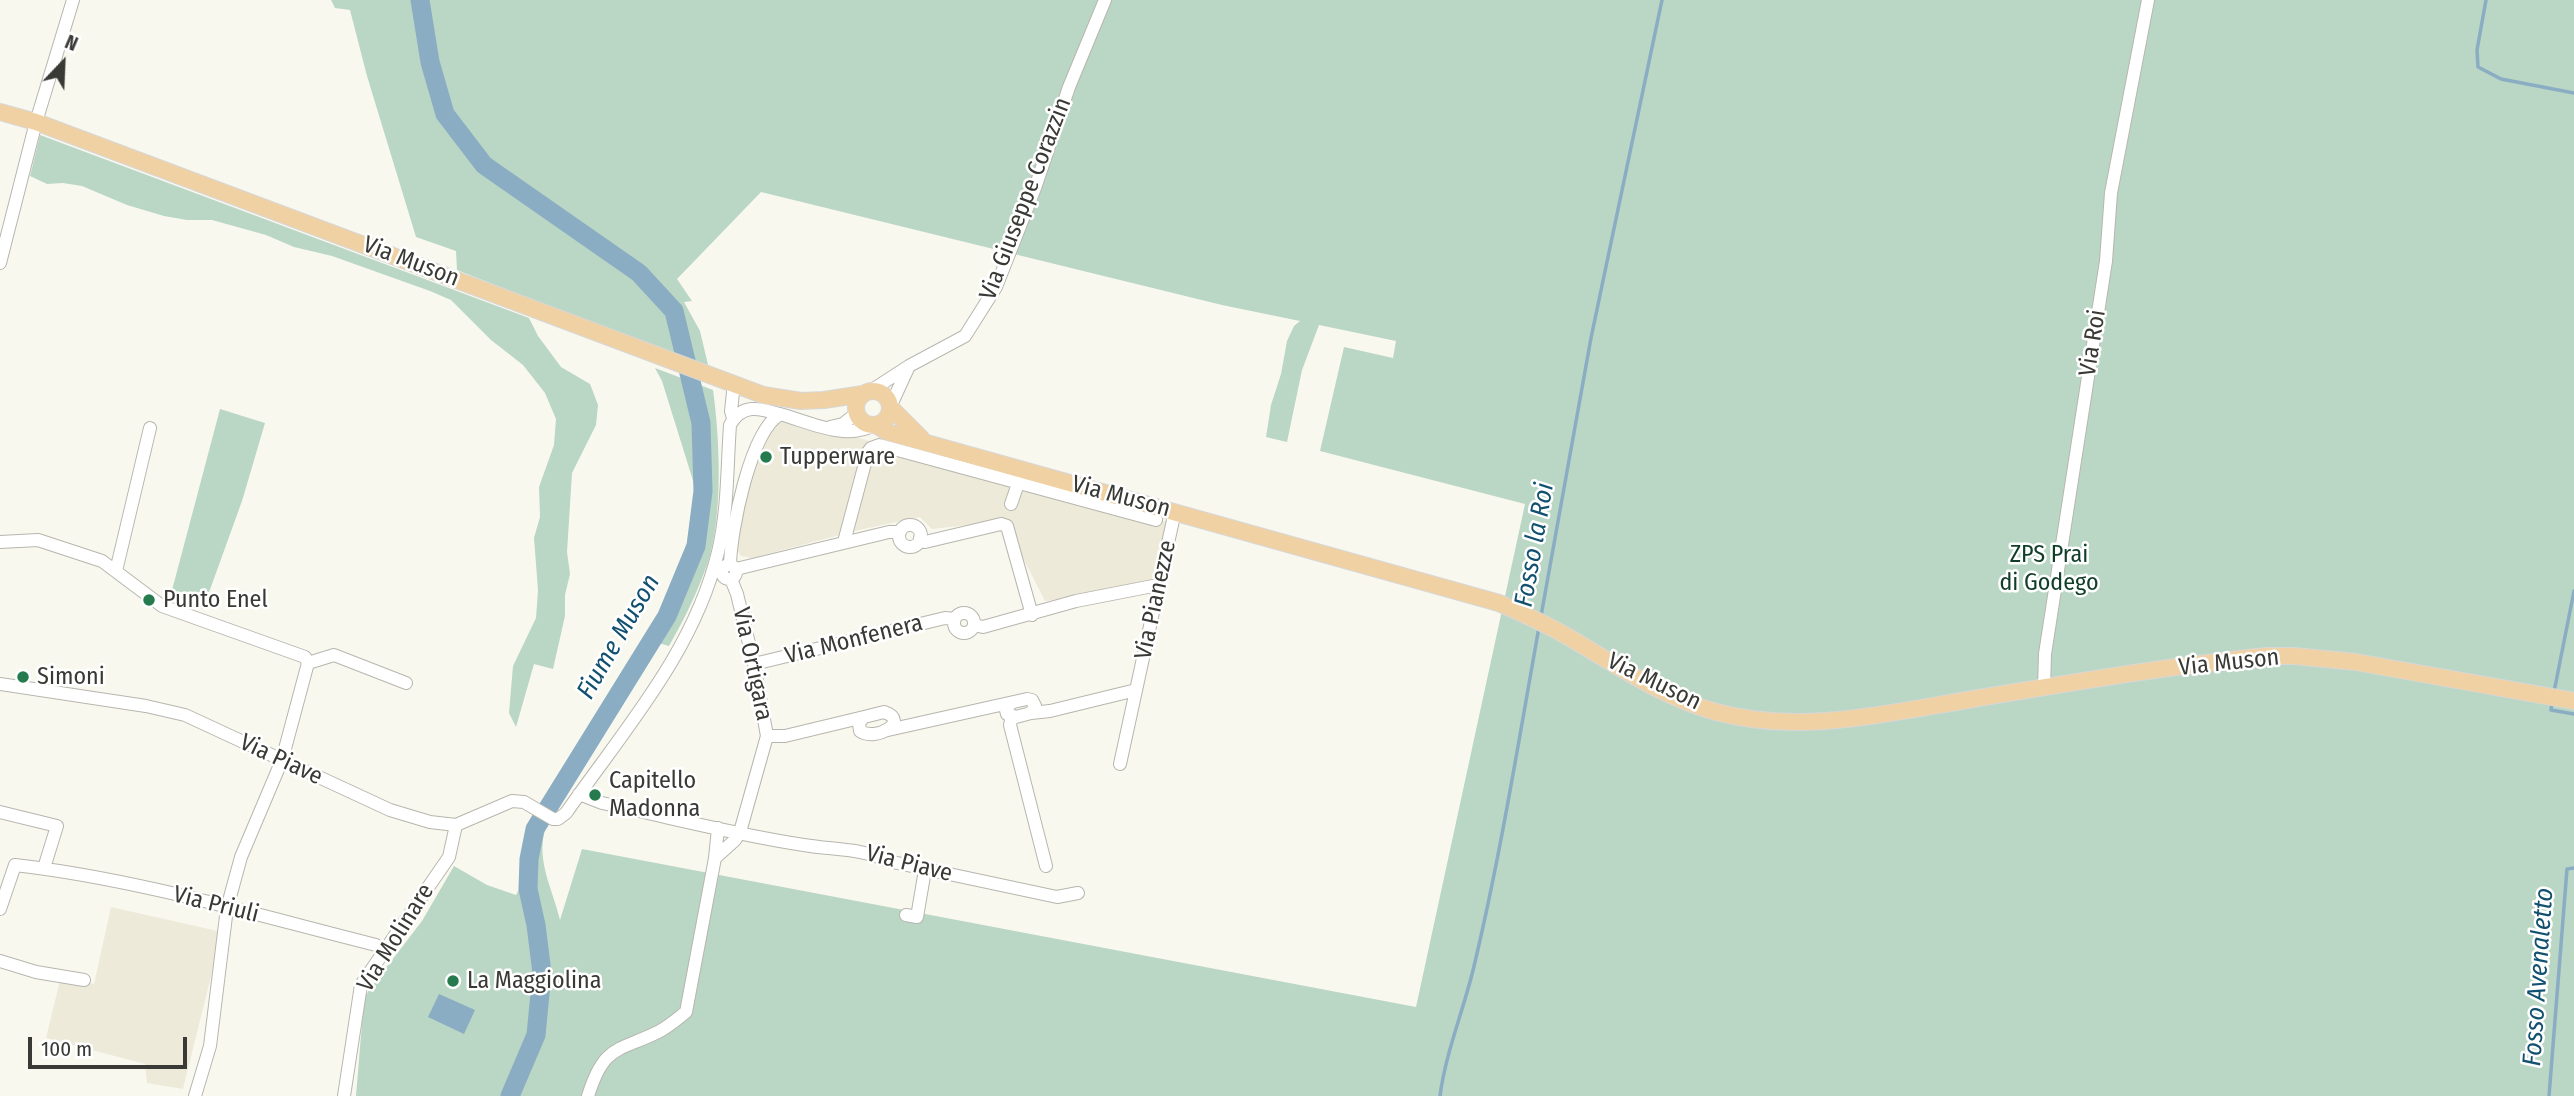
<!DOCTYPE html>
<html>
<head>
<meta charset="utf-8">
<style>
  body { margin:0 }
  #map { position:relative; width:2574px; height:1096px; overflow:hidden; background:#f9f8ef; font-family:"Fira Sans Condensed",sans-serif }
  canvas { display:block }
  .north { position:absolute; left:28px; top:28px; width:70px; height:70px; -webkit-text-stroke:5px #fff; paint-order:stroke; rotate:23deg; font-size:19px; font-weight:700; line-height:28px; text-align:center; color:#393935 }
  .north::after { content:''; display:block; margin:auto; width:24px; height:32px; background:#393935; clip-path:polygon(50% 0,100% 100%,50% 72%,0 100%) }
  .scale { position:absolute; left:28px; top:1037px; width:159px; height:32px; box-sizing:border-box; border:4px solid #393935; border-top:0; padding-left:9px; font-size:21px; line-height:24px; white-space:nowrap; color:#393935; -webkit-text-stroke:5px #fff; paint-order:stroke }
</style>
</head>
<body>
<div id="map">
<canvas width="2574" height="1096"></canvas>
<div class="north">N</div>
<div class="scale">100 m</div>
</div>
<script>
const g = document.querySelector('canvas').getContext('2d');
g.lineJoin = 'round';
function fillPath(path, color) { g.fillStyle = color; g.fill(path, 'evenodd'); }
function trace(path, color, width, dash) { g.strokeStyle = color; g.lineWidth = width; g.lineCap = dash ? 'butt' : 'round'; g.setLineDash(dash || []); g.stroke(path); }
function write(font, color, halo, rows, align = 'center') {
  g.font = font + ' "Fira Sans Condensed",sans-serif'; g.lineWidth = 5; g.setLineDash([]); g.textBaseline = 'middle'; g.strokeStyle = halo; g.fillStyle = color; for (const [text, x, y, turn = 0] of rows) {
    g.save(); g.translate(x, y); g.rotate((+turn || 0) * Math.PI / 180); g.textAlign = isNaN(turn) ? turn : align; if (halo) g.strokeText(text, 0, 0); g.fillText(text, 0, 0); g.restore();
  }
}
const built = new Path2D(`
  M785,418L1167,522L1160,586L1045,601L1004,521L932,529L920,517L859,530L752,558L741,556L734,545L761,442L771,424Z
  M111,907L222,932L183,1089L147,1083L145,1064L46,1038L61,976L94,984Z`);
const green = new Path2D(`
  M331,0H2574V1096H356L364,999L369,990L422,921L454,866L487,885L516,895L529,870L528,834L533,820L545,830C536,861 553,890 560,920L582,849L1416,1007L1525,504L1320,451L1344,347L1393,358L1396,341L1319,325L1302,370L1287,442L1266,437L1271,405L1281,374L1287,341L1294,326L1300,321L1222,305L761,192L677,279L692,301L684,302L700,331L709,369L457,270L456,251L416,237L367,76L350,10L335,8Z
  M40,135L529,318L538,336L561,367L590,384L598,405L596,425L572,473L567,552L570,574L565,595V616L553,669L534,664L516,727L509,713L513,666L536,618L538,590L534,538L540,517L539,487L554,445L556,419L545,393L523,365L491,340L451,300L430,291L332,256L294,247L266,235L212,220H187L164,216L127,205L82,186L63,183L47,184L30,176Z
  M655,368L713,390C720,440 723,515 708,562C698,591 684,620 669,646L651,641L678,605L695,487L662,381Z
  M220,409L265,423L242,501L203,609L171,594Z`);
const water = new Path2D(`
  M439,994L475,1010L464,1034L428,1017Z`);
const stream = new Path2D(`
  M2486,0L2477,50L2478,67L2501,79L2574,93
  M1541,616L1591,338L1662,0
  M2554,692L2574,591
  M2552,703L2551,710L2574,714
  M1440,1096C1446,1050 1465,1007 1475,962C1501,852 1519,739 1539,627
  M2549,1096L2567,869L2574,868`);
const river = new Path2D(`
  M420,0L430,62L445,114L484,165L639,273L674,311L701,423L703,491L696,546L667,616L535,829L529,859L528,889L536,925L542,973L536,1035L510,1096`);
const minor = new Path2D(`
  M0,263L36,122L73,0
  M909,366L965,336L996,287L1035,188L1069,87L1105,0
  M872,390L909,366L891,405
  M733,418L731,411L734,383
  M830,427L843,424L857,413
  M1011,504L1020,478
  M899 536a11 11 0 1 1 22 0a11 11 0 1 1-22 0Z
  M920,538L925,542L1001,524L1007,526L1032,615
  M0,542L38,540L102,561L162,606L305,657L308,663L282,760L241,857L227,908L210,1046L195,1096
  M844,542L868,452L871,448L879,445L1156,520
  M730,564C731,530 750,432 780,414C809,422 846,441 874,425
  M722 572a7 7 0 1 1 14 0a7 7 0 1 1-14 0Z
  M736,569L889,532H900
  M116,571L150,428
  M954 623a10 10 0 1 1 20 0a10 10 0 1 1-20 0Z
  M974,625L983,627L1076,601L1158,585
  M308,663L334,655L406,683
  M754,664L945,618L955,619
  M0,684L146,706L185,715L390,810L430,822L456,825L512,801L524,802L553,819H558L566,813C623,731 694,652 718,552C728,510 727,467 730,425C742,403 759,408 780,414
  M2044,688L2045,654L2106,261L2111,193L2148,0
  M884,712C911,721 876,742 860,731L859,723L864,717Z
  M1031,713L1050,711L1136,690
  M1012,716L1010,725L1046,866
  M888,730L1027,699L1032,700L1035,706L1031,713L1016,717L1007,714L1006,710L1011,703
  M767,736H785L864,717
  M1120,764L1175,511
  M579,794L602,803C669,817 736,835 804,845C833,850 862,848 888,861L1057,897L1078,893
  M0,812L57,826L44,868
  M715,858L735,840L740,832L767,736L754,664L737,594L731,579
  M0,909L15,865C137,879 256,915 376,945L384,951
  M906,915L917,917L925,870
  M0,961L36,972L84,980
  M344,1096L361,985L449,857L456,825
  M588,1096C604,1045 617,1052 658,1032C668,1027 677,1019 686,1012L715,858L718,828`);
const major = new Path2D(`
  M0,112L36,122L763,395L801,401L824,400L863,394
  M856 408a17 17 0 1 1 34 0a17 17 0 1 1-34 0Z
  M891,408L922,439
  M876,425L887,432L1499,603C1523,614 1547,624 1570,638C1618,666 1662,697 1716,712C1801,735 1888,713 1973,699C2070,683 2168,666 2267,656H2294L2356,662L2574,701`);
const markers = [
  [766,457,7,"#257b4e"],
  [149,600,7,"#257b4e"],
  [23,677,7,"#257b4e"],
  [595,795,7,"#257b4e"],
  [453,981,7,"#257b4e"]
];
const streetNames = [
  ["Via Giuseppe Corazzin",1026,199,-69],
  ["Via Muson",411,262,21],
  ["Via Roi",2093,343,-81],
  ["Via Muson",1121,497,15],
  ["Via Pianezze",1156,600,-78],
  ["Via Monfenera",854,640,-14],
  ["Via Muson",2229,663,-6],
  ["Via Ortigara",752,664,78],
  ["Via Muson",1654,682,26],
  ["Via Piave",281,760,25],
  ["Via Piave",909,864,14],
  ["Via Priuli",216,905,14],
  ["Via Molinare",396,938,-58]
];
const poiNames = [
  ["Tupperware",780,457],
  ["Punto Enel",163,600],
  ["Simoni",37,677],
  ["Capitello",609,781],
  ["Madonna",609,809],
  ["La Maggiolina",467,981]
];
const parkNames = [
  ["ZPS Prai",2049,555],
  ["di Godego",2049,583]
];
const waterNames = [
  ["Fosso la Roi",1535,545,-80],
  ["Fiume Muson",619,637,-60],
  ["Fosso Avenaletto",2539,977,-86]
];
fillPath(built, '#edeada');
fillPath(green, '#bad6c5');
fillPath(water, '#8aadc3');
trace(stream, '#8aadc3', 3.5);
trace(river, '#8aadc3', 19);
trace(minor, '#b7b6ae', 14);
trace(major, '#d7d7d7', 18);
trace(minor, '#fff', 12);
trace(major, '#f0d1a4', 16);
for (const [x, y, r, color] of markers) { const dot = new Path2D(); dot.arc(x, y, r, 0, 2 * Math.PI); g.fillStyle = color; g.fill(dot); trace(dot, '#fff', 2.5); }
write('24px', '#393935', '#fff', streetNames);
write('24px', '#393935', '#fff', poiNames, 'left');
write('24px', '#103e28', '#fff', parkNames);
write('italic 26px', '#125070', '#fff', waterNames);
</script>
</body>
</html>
